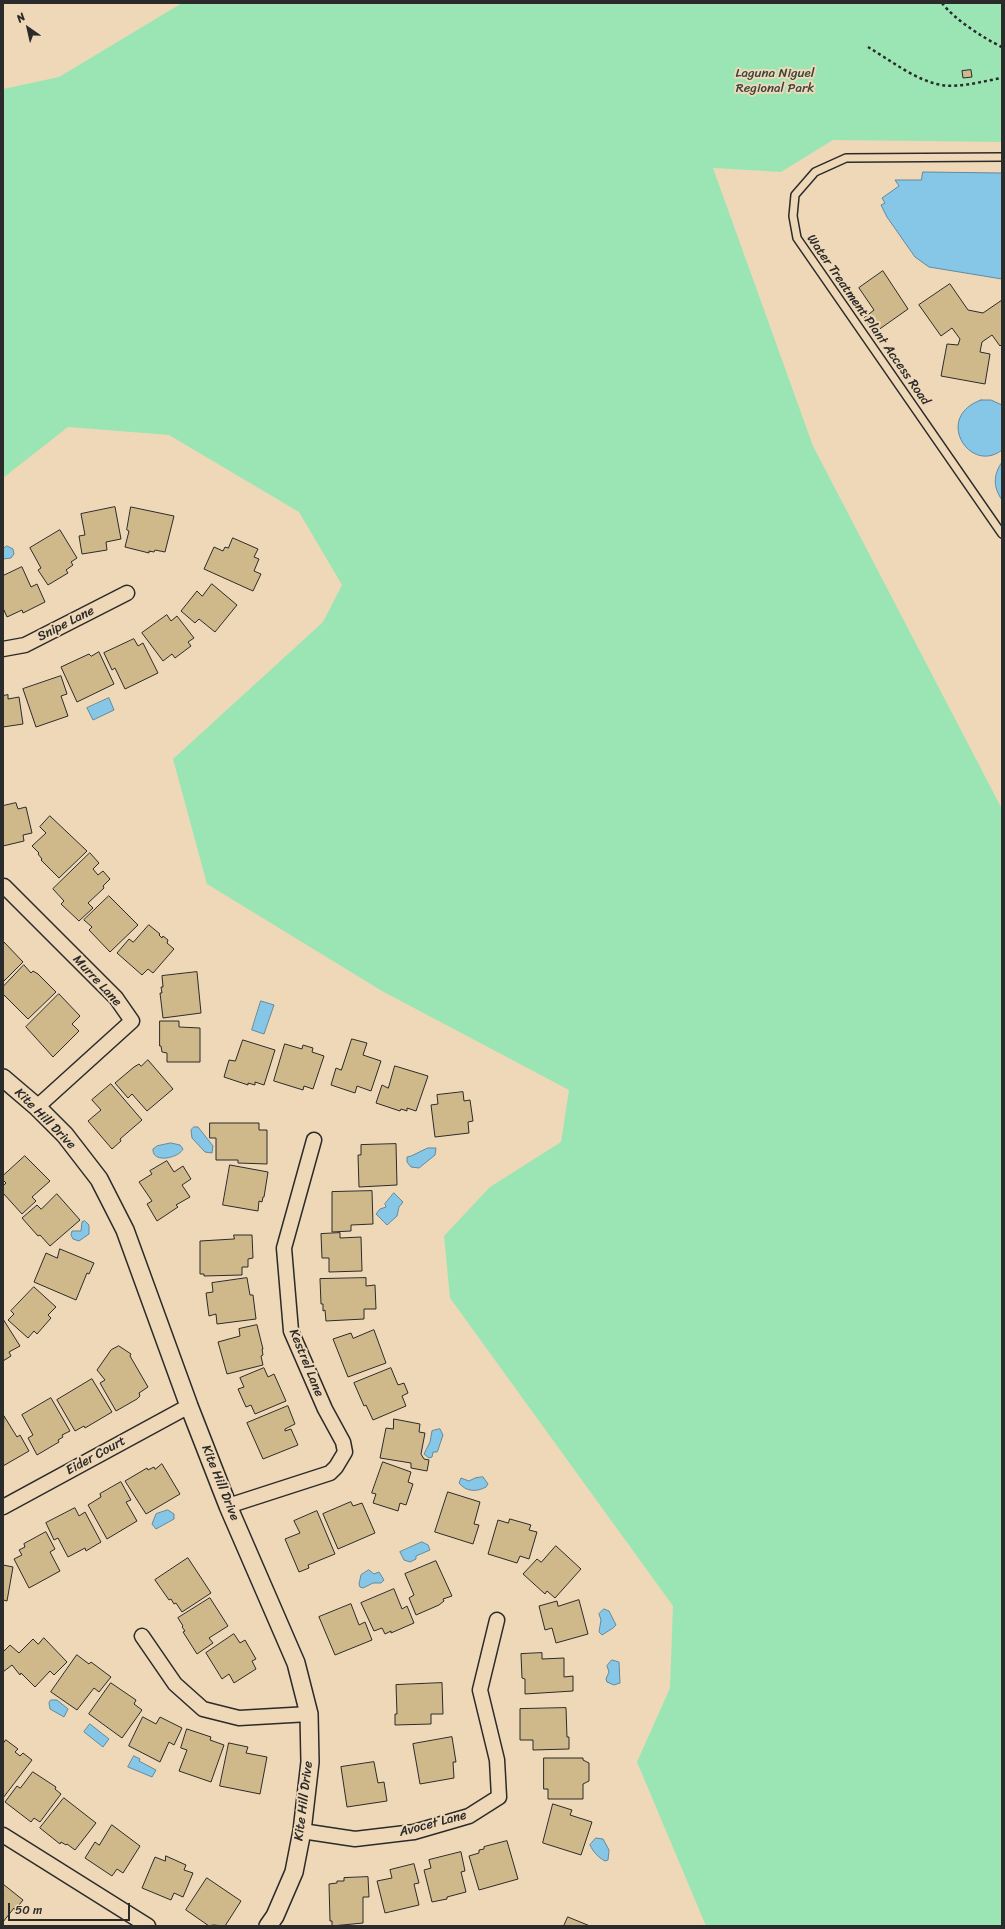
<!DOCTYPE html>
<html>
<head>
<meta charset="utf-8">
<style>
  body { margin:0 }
  #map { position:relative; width:1005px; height:1929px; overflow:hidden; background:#efd8b8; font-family:Sriracha,sans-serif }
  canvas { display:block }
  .frame { position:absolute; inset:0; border:4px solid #2b2b2b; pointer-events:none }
  .north { position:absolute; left:8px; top:8px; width:40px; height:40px; -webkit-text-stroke:3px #efd8b8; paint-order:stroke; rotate:326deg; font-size:11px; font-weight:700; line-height:16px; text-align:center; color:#2b2b2b }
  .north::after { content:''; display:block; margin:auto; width:14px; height:18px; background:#2b2b2b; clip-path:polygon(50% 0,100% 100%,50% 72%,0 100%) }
  .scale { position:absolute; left:8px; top:1903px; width:122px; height:18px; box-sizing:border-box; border:2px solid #2b2b2b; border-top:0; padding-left:5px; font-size:12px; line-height:14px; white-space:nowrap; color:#2b2b2b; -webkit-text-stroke:3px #efd8b8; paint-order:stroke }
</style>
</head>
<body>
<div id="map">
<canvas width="1005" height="1929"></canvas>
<div class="frame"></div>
<div class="north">N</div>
<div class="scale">50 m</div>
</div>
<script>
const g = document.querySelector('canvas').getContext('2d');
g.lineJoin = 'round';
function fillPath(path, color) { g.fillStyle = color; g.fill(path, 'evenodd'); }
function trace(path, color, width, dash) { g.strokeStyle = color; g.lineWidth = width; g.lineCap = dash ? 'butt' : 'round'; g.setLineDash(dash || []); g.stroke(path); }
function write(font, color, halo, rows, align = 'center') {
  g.font = font + ' Sriracha,sans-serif'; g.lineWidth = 4; g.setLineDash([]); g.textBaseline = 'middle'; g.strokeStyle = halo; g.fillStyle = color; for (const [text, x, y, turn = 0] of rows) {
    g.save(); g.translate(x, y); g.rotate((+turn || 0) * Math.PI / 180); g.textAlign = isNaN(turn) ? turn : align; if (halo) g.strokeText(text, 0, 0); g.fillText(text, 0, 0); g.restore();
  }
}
const green = new Path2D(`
  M182,3H1002V142L833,140L781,172L713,168L813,446L1002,809V1926H706L637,1762L670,1688L673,1606L450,1298L444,1236L490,1187L561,1142L569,1090L382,991L207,884L173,759L323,622L342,585L299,512L169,435L68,427L3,478V89L59,77Z`);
const water = new Path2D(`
  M923,172L1002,173V279L929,267L915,257L887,217L881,205L885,203L882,198L899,186L895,180H921Z
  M981,400H991L1002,405V450C970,475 933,417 981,400Z
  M1002,462V500C993,487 993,475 1002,462Z
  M7,546L13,549L14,554L11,558L3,559V549Z
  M109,698L114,710L93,720L87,708Z
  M261,1001L274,1005L264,1034L252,1030Z
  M194,1127H198L213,1146L212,1153L205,1152L192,1138L191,1130Z
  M171,1143L180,1145L183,1149C179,1158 152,1164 153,1149L157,1146Z
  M428,1148H436L435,1155L419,1168L411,1167L407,1162V1157L411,1156Z
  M394,1193L403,1202L399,1207L397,1216L387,1225L376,1214L380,1209L386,1207L385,1204Z
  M85,1221L89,1225V1234L79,1241L73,1239L71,1235L72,1231H81L82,1222Z
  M440,1429L443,1435L438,1450L437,1452H433L432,1457L429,1458L424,1454L430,1442L432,1431Z
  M483,1477L488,1484L486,1487C477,1492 466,1492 459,1483L461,1478L469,1481L475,1478Z
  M168,1510L174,1514V1519L156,1529L152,1524L156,1514Z
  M422,1542L428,1545L430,1550L416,1556V1559L410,1562L404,1560L400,1552Z
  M369,1570L374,1574L379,1572L384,1580L381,1583H373L363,1588L360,1587L359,1584L361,1575Z
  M604,1609L609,1611L616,1625L613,1628L602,1635L599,1632L601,1620L599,1614Z
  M612,1660L619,1662L620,1683L614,1685L607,1682L606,1679L609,1672L607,1666Z
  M51,1700H57L68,1709L64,1717L50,1709L49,1703Z
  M90,1724L109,1739L103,1747L84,1732Z
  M134,1756L140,1759L139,1761L156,1770L152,1777L128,1767Z
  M596,1838L603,1839L609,1850L608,1860L605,1861C599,1858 593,1852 590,1845Z`);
const building = new Path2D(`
  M971,70L972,77L963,78L962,71Z
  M883,271L908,309L874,333L864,318L874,310L859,288Z
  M950,284L968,310L983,313L1002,300V344L1000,346L992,335L982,342L980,352L990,354L985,384L941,376L947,344L958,345L960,339L952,328L941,336L919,305Z
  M115,507L121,539L106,542L107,550L82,554L79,536L85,535L81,514Z
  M131,507L174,516L165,552L155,550L154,552L149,551V553L125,547L129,531L127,530Z
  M60,530L77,558L71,562L73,565L66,570L68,573L48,585L38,570L41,568L30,548Z
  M233,538L258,549L254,557L259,559L254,571L261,574L253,591L204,569L214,547L223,551L225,547L228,548Z
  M22,567L31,587L37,584L45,602L23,613L22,610L7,617L3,608V576Z
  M212,584L237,605L215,632L199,619L195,623L181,611L197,591L202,596Z
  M167,615L171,621L177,616L194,638L188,642L191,646L175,658L172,654L163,661L142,633Z
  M134,639L138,646L143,643L158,673L125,689L115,668L112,670L104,653Z
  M99,652L114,684L77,702L61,667L89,654L91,656Z
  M61,676L67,694L61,696L68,716L36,727L23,689Z
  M8,695V699L19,697L23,724L3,727V696Z
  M16,803L18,809L26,807L32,833L23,835L24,841L3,846V806Z
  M50,816L87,851L59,878L41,860L42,859L38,854L39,853L32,846L46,833L40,827Z
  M90,853L99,863L93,869L98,875L103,871L110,879L103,886L104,888L88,903L93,908L79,921L61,904L64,901L53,889Z
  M109,896L138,925L110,952L89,930L92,927L84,920Z
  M149,925L160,934L159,935L162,938L163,936L168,940L167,943L174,949L153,973L148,969L142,975L117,953L129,939L133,942Z
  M3,941L23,962L3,982Z
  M24,965L31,973L33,971L38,974L56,992L28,1019L3,994V987Z
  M197,972L201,1013L163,1018L160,993H162L161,987H163L162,976Z
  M59,994L80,1016L72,1024L79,1031L53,1057L26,1027Z
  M160,1021H179V1027L200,1028V1062H167V1053L162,1052L161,1046H160Z
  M352,1039L367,1043L363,1055L381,1061L371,1091L357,1086L355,1093L331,1085L336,1068L341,1070Z
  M243,1040L275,1050L264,1085L255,1082V1085L248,1083V1085L224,1077L229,1060L235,1061Z
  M285,1044L302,1049L303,1045L313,1048L312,1052L324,1056L313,1089L304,1086L303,1090L274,1081Z
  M148,1060L173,1089L147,1111L132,1094L128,1098L115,1083L134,1067L139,1064L141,1066Z
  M395,1066L428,1076L416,1111L407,1108V1111L401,1109L400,1111L376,1103L382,1085L388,1088Z
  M111,1084L142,1120L120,1139L121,1141L112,1149L88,1121L101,1110L92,1100Z
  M463,1092L464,1101L470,1100L473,1121L468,1122L469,1133L435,1137L431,1105L438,1104L437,1095Z
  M210,1123H259V1130H267V1164L238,1163V1160H216V1138H210Z
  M396,1144L397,1185L359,1187L358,1155H361V1145Z
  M25,1156L50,1181L32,1197L36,1201L22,1214L3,1193V1186L6,1183L3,1180V1176Z
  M167,1161L174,1172L183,1166L191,1179L182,1185L190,1197L176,1205L178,1207L157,1221L147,1204L152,1201L139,1182L152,1174L150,1171Z
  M230,1165L268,1172L264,1197H263L262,1202L259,1201L258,1211L223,1205Z
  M372,1191L373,1224L351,1225V1231L332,1232V1192Z
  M57,1194L80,1220L50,1246L40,1235L38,1236L22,1218L37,1205L41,1209Z
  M340,1233V1238L361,1237L362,1271L329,1272V1258H322L321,1234Z
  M234,1235H252L253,1258L248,1259V1267H242V1275L204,1276V1274H200V1241L234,1239Z
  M60,1249L94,1263L89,1274L87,1273L76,1300L34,1282L46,1253L57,1258Z
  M247,1278L250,1295H253L256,1319L217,1324L216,1314L209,1316L206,1293L213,1292L212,1283Z
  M366,1278V1286L375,1285L376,1309H364V1319L326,1321L325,1310L323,1311V1304H321L320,1279Z
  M34,1287L56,1307L48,1315L51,1318L37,1334L34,1331L28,1338L8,1320L14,1314L11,1311Z
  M3,1319L20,1346L9,1352L11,1356L3,1361Z
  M257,1325L263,1349H262L263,1355L261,1356L263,1365L227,1374L218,1342L240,1336L239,1329Z
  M374,1330L386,1363L348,1377L333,1339L351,1333L353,1338Z
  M119,1346L131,1354L130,1356L148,1387L139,1393L140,1396L137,1399L116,1411L100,1383L105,1380L97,1370L111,1350Z
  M264,1368L268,1377L274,1374L286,1401L255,1414L251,1405L246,1407L238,1389L244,1387L240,1378Z
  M391,1368L398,1385L404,1383L408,1393L402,1396L406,1406L373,1420L366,1405L364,1406L354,1383Z
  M92,1379L112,1412L85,1428L84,1426L75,1431L57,1400Z
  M51,1398L70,1431L62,1435L63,1437L58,1440L59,1442L37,1455L28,1438L33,1435L22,1415Z
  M288,1406L295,1424L285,1429V1431L291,1429L298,1445L263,1459L247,1423Z
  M4,1416L17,1437L20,1435L29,1451L3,1466Z
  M394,1419L420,1424L419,1432L425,1433L421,1454L424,1459L429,1460L427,1471L411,1468V1463L380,1458L386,1428L393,1429Z
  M383,1462L411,1472L408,1482L413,1484L406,1505L400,1503L398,1511L373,1503L376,1494L372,1493Z
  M162,1464L180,1494L146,1514L125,1481L147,1468L148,1470L154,1467L155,1469Z
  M121,1482L131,1500L126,1502L137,1521L107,1539L88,1505L101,1497L100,1494Z
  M448,1492L480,1502L474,1524L479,1525L473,1544L435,1532Z
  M351,1502L353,1506L362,1503L375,1533L338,1549L323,1514Z
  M75,1508L79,1516L85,1512L101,1542L86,1551L85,1548L68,1557L58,1538L54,1540L46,1523Z
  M317,1511L335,1554L308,1565L309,1568L299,1572L285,1539L300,1533L294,1521Z
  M510,1519L531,1525L529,1530L537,1532L529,1559L520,1556L517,1563L488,1554L498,1520L508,1523Z
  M46,1532L55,1549L50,1552L60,1571L29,1588L14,1559L22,1555L19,1550L25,1547L24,1544Z
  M556,1546L581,1569L555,1598L547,1591L545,1594L523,1574L537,1559L541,1562Z
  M188,1558L211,1593L182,1612L176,1603L174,1604L171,1599L169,1600L155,1580Z
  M436,1561L452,1596L443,1599L444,1601L439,1605L416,1615L409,1598L414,1595L405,1574Z
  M3,1565L13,1567L7,1601L3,1600Z
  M394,1589L402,1609L407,1606L414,1623L391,1633V1631L385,1634L382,1628L374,1631L361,1603Z
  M210,1598L228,1626L209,1638L213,1643L197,1654L183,1632L185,1631L182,1627L183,1626L178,1618Z
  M579,1600L588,1634L556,1643L552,1628L545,1630L539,1606L557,1601L558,1606Z
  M351,1604L359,1625L365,1622L372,1640L335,1655L319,1617Z
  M234,1634L240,1643L245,1640L256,1659L252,1661L256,1669L234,1683L229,1674L222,1679L206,1653Z
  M44,1638L67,1662L54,1675L50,1671L35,1687L21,1673L20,1675L12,1665L3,1672V1652L10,1645L19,1653L33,1639L38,1644Z
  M542,1653V1659L564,1658V1677L573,1676V1691L525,1694V1679L522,1678L521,1654Z
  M77,1655L89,1664L91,1662L111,1677L99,1692L94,1688L77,1710L51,1692Z
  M111,1683L136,1700L134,1704L142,1710L122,1738L89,1714Z
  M442,1683L443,1714H431V1724L395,1725V1714H397L396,1685Z
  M566,1708L567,1737H569V1749L533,1750V1740H520V1709Z
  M143,1717L156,1724L160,1717L182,1728L174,1745L169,1742L160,1762L129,1746Z
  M187,1729L211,1737L210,1740L224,1745L211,1782L179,1771L187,1750L181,1748Z
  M452,1737L456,1762H453L454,1778L420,1784L413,1744Z
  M6,1740L18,1749L15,1752L20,1756L23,1753L32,1760L3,1798V1744Z
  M229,1743L248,1747L246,1753L267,1757L260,1794L220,1786Z
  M544,1758H583V1760L589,1763V1781L583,1784V1799H548V1789H544Z
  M374,1762L378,1783L384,1782L387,1801L347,1807L341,1767Z
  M33,1772L56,1787L55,1789L61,1794L40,1822L34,1818L31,1822L5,1802L17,1786L20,1788Z
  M64,1798L96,1823L75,1850L67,1844L66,1845L61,1842L60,1844L40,1828Z
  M553,1804L572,1810L570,1815L592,1822L581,1855L543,1843Z
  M112,1825L140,1846L123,1873L117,1869L112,1876L85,1858L95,1842L99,1845Z
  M507,1841L518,1879L479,1890L469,1856L479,1853V1850L484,1849V1847Z
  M461,1852L465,1871L461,1872L466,1892L447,1897V1899L432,1902L424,1870L431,1868L429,1860Z
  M166,1856L186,1865L184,1870L193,1873L183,1897L174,1893L171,1900L142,1888L155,1857L165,1861Z
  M414,1864L419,1883L414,1884L419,1905L385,1913L377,1881L392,1878L390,1870Z
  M368,1877L369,1897H363V1923L332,1926V1921H330L329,1884L337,1883V1881H344V1878Z
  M207,1878L241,1901L225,1926L213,1925L209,1926L186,1910Z
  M3,1884L23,1900L15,1910L14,1908L3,1922Z
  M568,1917L590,1926H564Z`);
const path = new Path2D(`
  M942,3C954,19 983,38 1002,47
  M868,47C890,60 915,80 941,85C961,88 983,81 1002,78`);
const service = new Path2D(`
  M1002,157L846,158L815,172L795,195L793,216L797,238L1002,534`);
const minor = new Path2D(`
  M3,649L25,645L127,593
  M4,886L116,998L132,1021L37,1107
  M228,1506L330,1473L336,1467L345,1452L343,1442L325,1409L291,1331L284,1248L314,1140
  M3,1507L189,1406
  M142,1636L175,1684L203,1709L239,1718L309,1714
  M302,1831L355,1839L414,1832L469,1816L499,1797L497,1760L480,1690L497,1620
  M3,1835L148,1926`);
const tertiary = new Path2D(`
  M3,1078L37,1107L65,1135L99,1179L125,1230L189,1406L228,1506L296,1663L309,1714L310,1762L302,1831L294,1872L275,1916L268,1926`);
const parkNames = [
  ["Laguna Niguel",775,74],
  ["Regional Park",775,89]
];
const streetNames = [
  ["Water Treatment Plant Access Road",868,320,55],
  ["Snipe Lane",66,624,-27],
  ["Murre Lane",97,981,47],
  ["Kite Hill Drive",45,1119,45],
  ["Kestrel Lane",306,1363,68],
  ["Eider Court",96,1456,-29],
  ["Kite Hill Drive",220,1483,68],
  ["Kite Hill Drive",304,1801,-83],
  ["Avocet Lane",433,1824,-15]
];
fillPath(green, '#9be5b4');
fillPath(water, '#86c7e7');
trace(water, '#62899c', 1);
fillPath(building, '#cfb98a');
trace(building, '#2b2b2b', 1);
trace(service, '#2b2b2b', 10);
trace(minor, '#2b2b2b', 17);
trace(tertiary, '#2b2b2b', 20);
trace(path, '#2b2b2b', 2.5, [3, 3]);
trace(service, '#efd8b8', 7);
trace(minor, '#efd8b8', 14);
trace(tertiary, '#efd8b8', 17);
write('13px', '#3c4740', '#efd8b8', parkNames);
write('13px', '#2b2b2b', '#efd8b8', streetNames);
</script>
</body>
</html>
